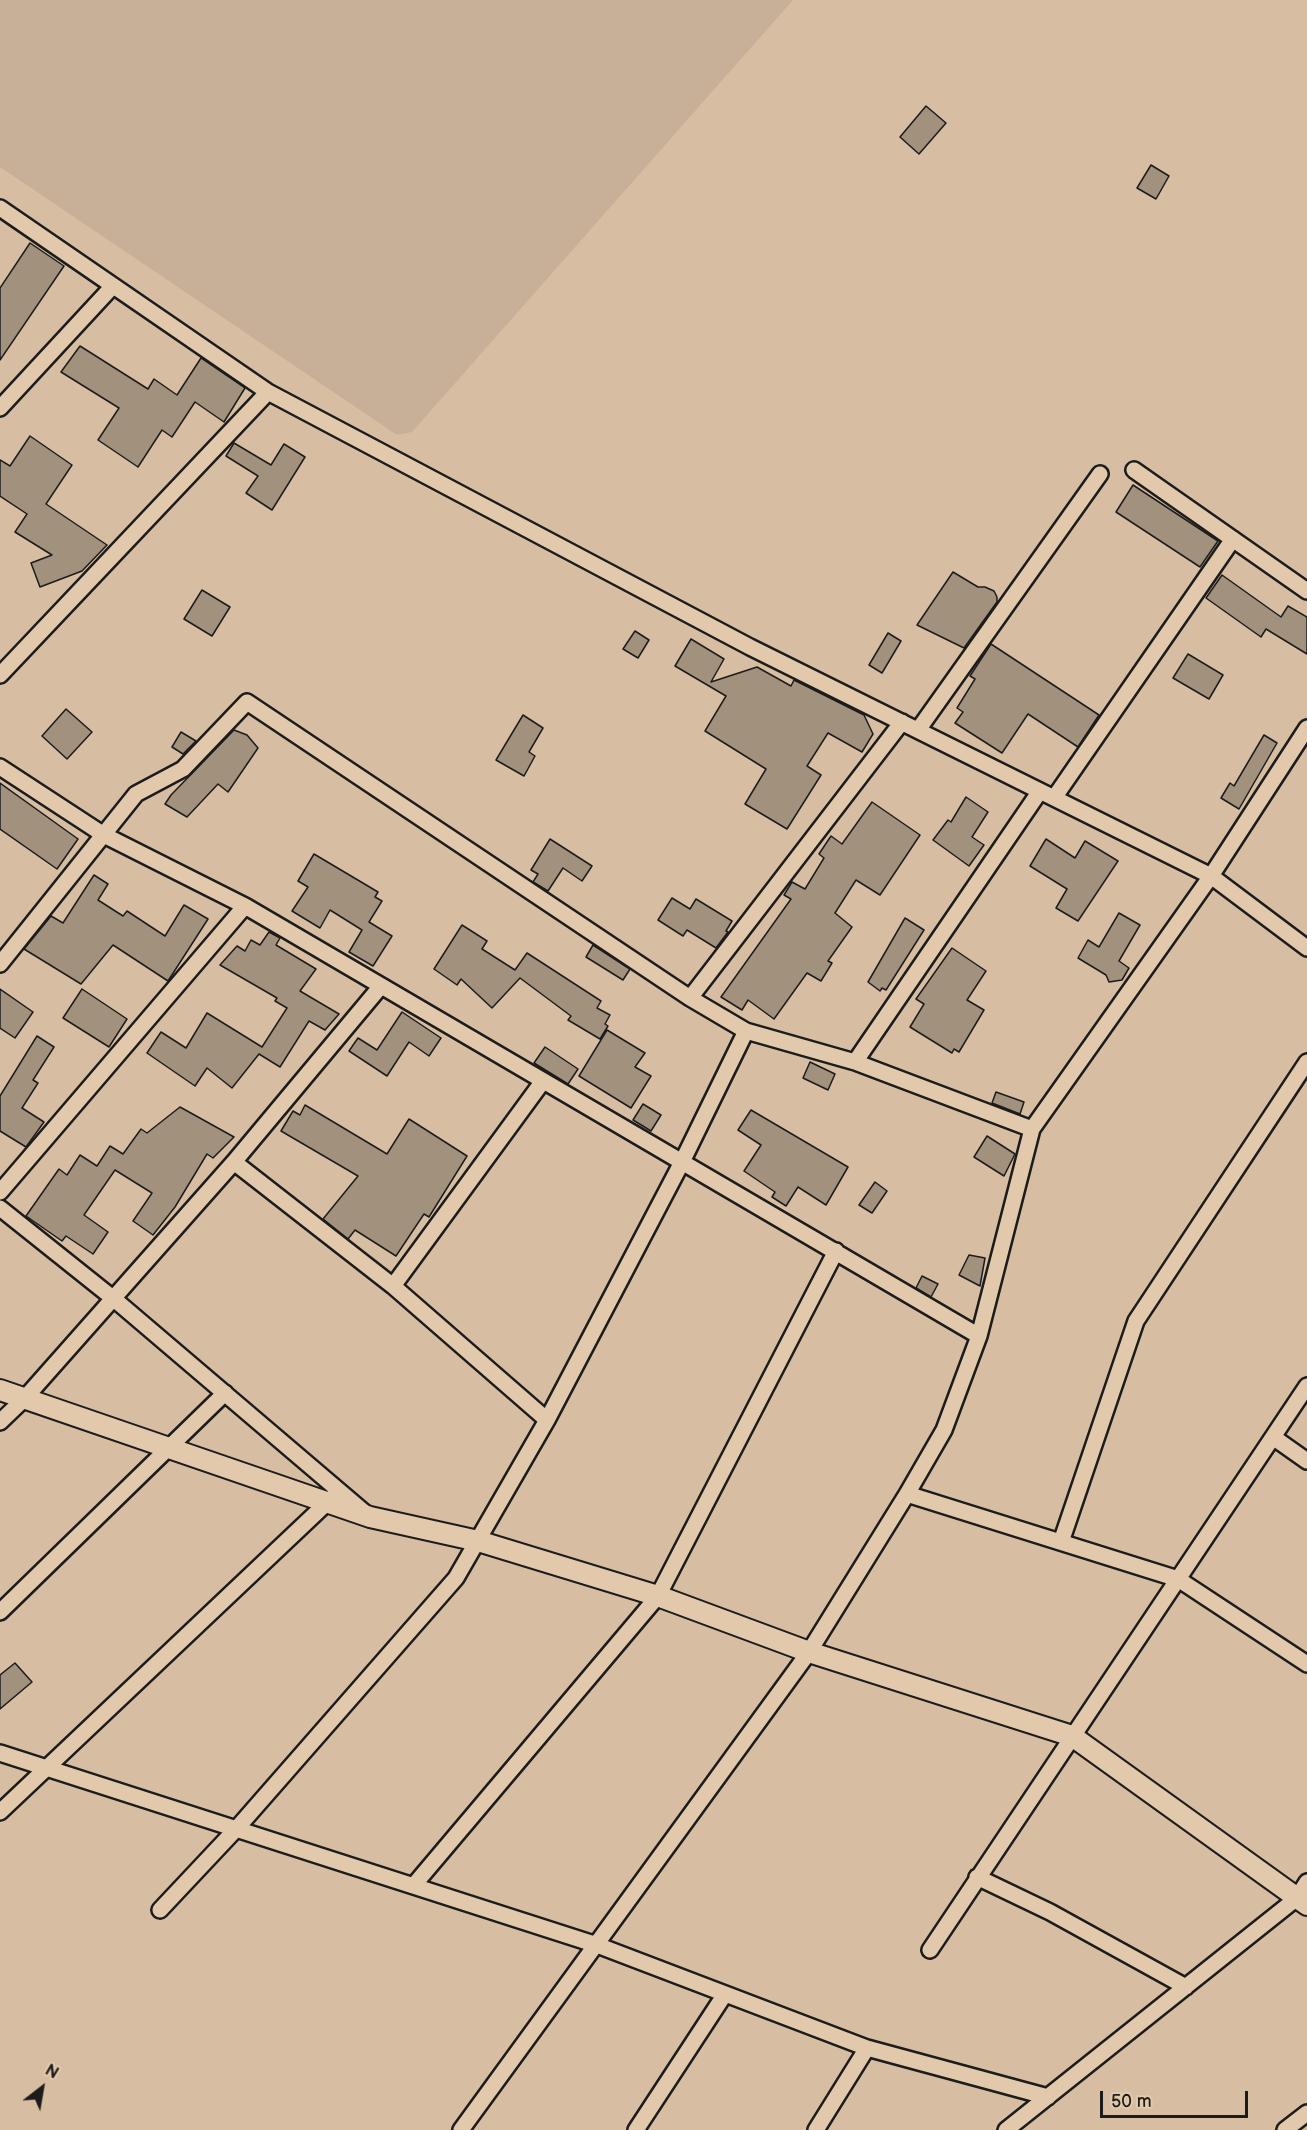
<!DOCTYPE html>
<html>
<head>
<meta charset="utf-8">
<style>
  body { margin:0 }
  #map { position:relative; width:1307px; height:2130px; overflow:hidden; background:#d7bea2; font-family:"Balsamiq Sans",sans-serif }
  canvas { display:block }
  .north { position:absolute; left:12px; top:2058px; width:60px; height:60px; -webkit-text-stroke:4px #e3c9ab; paint-order:stroke; rotate:31deg; font-size:16px; font-weight:700; line-height:24px; text-align:center; color:#1c1c1c }
  .north::after { content:''; display:block; margin:auto; width:21px; height:27px; background:#1c1c1c; clip-path:polygon(50% 0,100% 100%,50% 72%,0 100%) }
  .scale { position:absolute; left:1100px; top:2091px; width:148px; height:27px; box-sizing:border-box; border:3px solid #1c1c1c; border-top:0; padding-left:8px; font-size:18px; line-height:21px; white-space:nowrap; color:#1c1c1c; -webkit-text-stroke:4px #e3c9ab; paint-order:stroke }
</style>
</head>
<body>
<div id="map">
<canvas width="1307" height="2130"></canvas>
<div class="north">N</div>
<div class="scale">50 m</div>
</div>
<script>
const g = document.querySelector('canvas').getContext('2d');
g.lineJoin = 'round';
function fillPath(path, color) { g.fillStyle = color; g.fill(path, 'evenodd'); }
function trace(path, color, width, dash) { g.strokeStyle = color; g.lineWidth = width; g.lineCap = dash ? 'butt' : 'round'; g.setLineDash(dash || []); g.stroke(path); }
const built = new Path2D(`
  M0,0H793L412,432L397,435L0,167Z`);
const building = new Path2D(`
  M926,106L946,123L919,154L900,137Z
  M1151,165L1169,176L1156,199L1137,188Z
  M30,243L64,266L0,360V288Z
  M80,346L148,389L154,379L177,395L201,358L245,388L224,422L195,402L172,437L162,430L138,467L98,440L119,408L61,372Z
  M30,436L72,465L46,504L107,545L82,571L40,587L31,563L52,555L15,532L27,514L0,496V460L10,466Z
  M234,443L271,465L284,444L305,457L272,510L246,493L258,476L226,456Z
  M1133,485L1218,541L1200,567L1116,512Z
  M953,572L978,587H985L994,591L997,597V602L964,648L917,625Z
  M1222,575L1281,617L1288,606L1307,617V654L1266,629L1261,637L1206,598Z
  M202,590L230,607L212,636L184,619Z
  M635,631L649,640L638,658L623,649Z
  M888,633L901,641L882,673L869,665Z
  M691,639L724,659L711,682L757,667L791,686L794,680L864,715L873,734L862,752L828,733L807,766L821,775L787,829L745,804L766,769L705,731L726,696L675,666Z
  M991,644L1099,715L1078,747L1028,714L1002,753L955,723L963,712L957,708L975,679L970,676Z
  M1188,654L1223,675L1209,699L1173,678Z
  M66,709L92,732L67,759L42,736Z
  M523,715L543,728L529,752L535,756L524,776L496,760Z
  M234,730L247,735L258,748L228,792L218,784L187,817L165,804L171,795Z
  M181,732L196,741L183,754L172,747Z
  M1264,735L1277,743L1239,809L1221,798L1230,783L1234,786Z
  M0,783L78,839L57,869L0,829Z
  M966,797L988,812L972,837L984,845L969,866L933,840L948,820L951,822Z
  M872,802L920,835L880,895L856,880L835,913L852,927L828,961L832,963L821,981L807,973L774,1019L748,1000L742,1010L721,997L791,899L784,895L792,882L805,889L824,858L819,854L831,836L842,844Z
  M550,839L592,866L582,881L563,868L548,891L533,882L538,874L531,870Z
  M1046,839L1075,858L1085,841L1118,861L1078,921L1056,908L1067,889L1030,866Z
  M314,854L378,892L375,897L382,901L369,922L392,936L373,966L349,952L362,930L330,910L320,928L292,911L308,887L298,881Z
  M94,875L108,884L98,900L123,916L127,911L165,936L184,905L208,919L168,981L113,945L81,984L24,949L51,916L63,923Z
  M672,898L690,909L696,899L732,921L726,931L728,932L716,948L687,930L683,936L658,920Z
  M1119,913L1140,925L1119,961L1129,968L1122,980L1109,982L1106,975L1078,958L1088,940L1099,947Z
  M905,918L924,930L886,990L882,988L880,991L868,982Z
  M462,925L487,941L482,949L515,970L527,953L601,1001L597,1008L610,1015L605,1024L608,1026L600,1039L568,1020L571,1016L520,978L492,1008L461,979L457,985L434,969Z
  M269,932L280,938L276,945L316,969L300,991L339,1014L325,1030L309,1021L280,1067L259,1054L232,1088L207,1068L195,1086L147,1053L161,1032L186,1048L207,1013L262,1047L287,1008L275,1001L277,998L220,965L237,946L245,951L251,940L260,945Z
  M593,945L630,969L623,980L586,957Z
  M952,948L986,971L967,1000L984,1010L959,1052L954,1049L952,1053L910,1027L924,1004L916,999Z
  M0,989L33,1012L15,1038L0,1028Z
  M82,989L127,1019L109,1047L63,1018Z
  M402,1012L441,1038L429,1056L409,1042L387,1076L349,1051L358,1038L377,1050Z
  M607,1030L645,1053L635,1067L651,1076L631,1108L579,1076Z
  M37,1036L54,1047L33,1080L38,1083L22,1108L44,1122L26,1147L0,1131V1096Z
  M545,1047L578,1069L568,1084L534,1063Z
  M810,1062L835,1074L828,1090L803,1078Z
  M996,1092L1024,1102L1020,1114L992,1103Z
  M643,1104L661,1115L651,1131L633,1120Z
  M305,1105L387,1154L409,1119L467,1156L429,1217L424,1214L396,1256L355,1230L348,1239L323,1219L358,1176L281,1131L293,1111L300,1115Z
  M180,1107L234,1137L213,1158L207,1154L175,1207L153,1235L133,1221L152,1193L115,1170L84,1215L108,1232L93,1254L66,1236L62,1241L26,1216L59,1169L67,1175L80,1155L97,1166L110,1146L123,1154L141,1129L147,1133Z
  M751,1110L848,1167L826,1205L798,1187L786,1206L772,1197L775,1192L744,1171L761,1145L738,1130Z
  M987,1136L1015,1154L1004,1176L974,1157Z
  M875,1182L887,1191L872,1213L859,1205Z
  M969,1255L985,1258L980,1286L959,1275Z
  M922,1276L938,1284L931,1297L916,1288Z
  M15,1663L32,1682L0,1709V1675Z`);
const minor = new Path2D(`
  M0,208L268,392L750,647L1211,876L1307,948
  M0,408L112,287
  M1134,470L1307,591
  M0,675L268,392
  M918,730L1100,474
  M0,767L104,835L245,906L979,1336
  M1054,798L1233,539
  M0,964L136,794L183,769L247,702L690,998L746,1031L855,1062L1032,1129
  M690,998L902,722
  M855,1062L1040,791
  M234,1162L393,1286L547,1420
  M0,1192L245,906
  M0,1208L114,1299L364,1512
  M393,1286L543,1081
  M0,1422L25,1398L234,1162L381,986
  M1273,1437L1307,1461
  M907,1494L1178,1579L1307,1664
  M1061,1542L1136,1321L1307,1062
  M0,1612L225,1393
  M0,1753L597,1945L867,2048L1048,2097
  M0,1812L333,1497
  M977,1877L1050,1912L1186,1987
  M414,1885L658,1596L836,1251
  M160,1910L238,1827L456,1578L547,1420L682,1162L746,1031
  M930,1950L1307,1386
  M461,2130L809,1652L907,1494L944,1430L979,1336L1032,1129L1211,876L1307,728
  M636,2130L725,1994
  M816,2130L867,2048
  M1006,2130L1297,1898L1307,1882
  M1285,2130L1307,2113`);
const tertiary = new Path2D(`
  M0,1390L370,1517L478,1541L658,1596L809,1652L1072,1736L1307,1905`);
fillPath(built, '#c7b097');
fillPath(building, '#a2917d');
trace(building, '#1c1c1c', 1.5);
trace(minor, '#1c1c1c', 20);
trace(tertiary, '#1c1c1c', 24);
trace(minor, '#e3c9ab', 15);
trace(tertiary, '#e3c9ab', 20);
</script>
</body>
</html>
